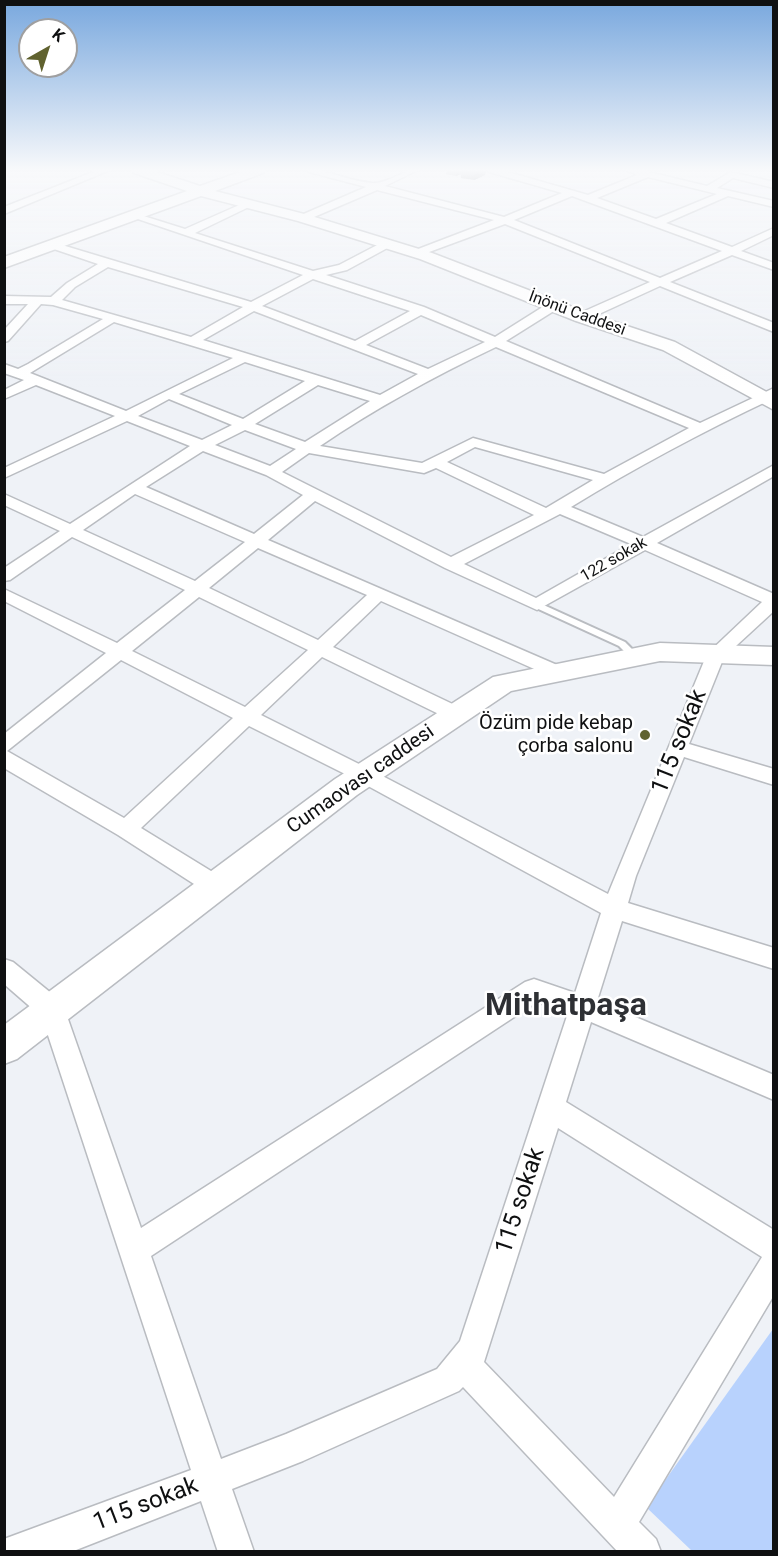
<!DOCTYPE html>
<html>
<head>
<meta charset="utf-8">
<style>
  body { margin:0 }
  #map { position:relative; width:778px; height:1556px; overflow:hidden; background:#eff2f7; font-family:Roboto,sans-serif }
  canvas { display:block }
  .frame { position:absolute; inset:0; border:6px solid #0f1011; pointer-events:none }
  .north { position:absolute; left:18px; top:18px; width:60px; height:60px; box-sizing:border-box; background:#fff; border:2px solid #9f9fa0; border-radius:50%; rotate:39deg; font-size:16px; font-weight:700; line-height:24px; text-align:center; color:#0f1011 }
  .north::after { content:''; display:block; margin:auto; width:21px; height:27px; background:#60622f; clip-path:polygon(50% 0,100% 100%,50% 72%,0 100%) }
</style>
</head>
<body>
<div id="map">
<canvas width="778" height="1556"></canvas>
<div class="frame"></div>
<div class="north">K</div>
</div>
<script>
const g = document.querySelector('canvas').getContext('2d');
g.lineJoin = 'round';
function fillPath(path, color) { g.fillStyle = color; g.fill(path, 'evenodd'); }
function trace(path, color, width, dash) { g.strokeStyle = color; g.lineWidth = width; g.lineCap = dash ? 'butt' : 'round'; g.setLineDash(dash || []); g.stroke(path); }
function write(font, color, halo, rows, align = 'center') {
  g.font = font + ' Roboto,sans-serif'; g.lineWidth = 5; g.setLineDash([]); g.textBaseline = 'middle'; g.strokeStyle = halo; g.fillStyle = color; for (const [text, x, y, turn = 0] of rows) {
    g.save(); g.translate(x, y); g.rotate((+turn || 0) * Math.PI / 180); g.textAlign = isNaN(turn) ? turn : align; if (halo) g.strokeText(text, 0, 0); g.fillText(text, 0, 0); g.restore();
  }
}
const green = new Path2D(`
  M773,1329V1551H692L646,1507Z`);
const service = new Path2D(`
  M537,602L625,642L640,657L638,659H632L619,646L534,607L533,605Z`);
const minor = new Path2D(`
  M98,170H110L4,214V207Z
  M308,170C330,170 351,182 373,183C387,184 402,170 418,170L385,186L504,217L562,193L489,172L488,170H501L588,195L637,175L626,170H640L707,186L731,172L774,182V188L733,178L717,188L774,201V207L728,196L666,223L732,247L774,228V235L741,251L774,263V270L732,255L670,282L774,323V332L660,286L586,320H578V314L650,282L505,224L421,255H413V251L494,220L377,190L307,220H299V216L366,187L309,172ZM648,177L709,192L717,194L656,219L597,198ZM572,196L722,251L660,278L514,220Z
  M246,202L255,204L195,233L313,271L339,265L383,242H391V246L347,270L326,275L424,307L495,337L549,303H557V309L506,341L700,423L774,388V398C704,431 636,467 571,507L643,537L774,465V476L657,543L774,594V611L724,657L689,744L774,769V785L684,757L636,876L628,903L774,948V969L622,921L597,1001L774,1075V1100L591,1022L566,1102L774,1230V1295L639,1522L656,1539L661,1552H618L463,1387L459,1391L303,1461L232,1489L254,1552H218L201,1501L71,1552H4V1539L191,1470L42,1017L4,984V959L13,962L62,1002L141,1228L525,982L534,979L575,993L601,913L357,780L249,726L141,828L224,879L228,886L224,893L216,895L208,893L118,835L4,768V734L106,653L4,601V589L117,643L185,590L72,537L10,580L4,581V568L60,531L4,505V494L70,524L190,446L127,421L4,478V468L115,416L36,385L4,399V390L24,380L4,373V364L18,369L28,364L103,319L53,305L41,304L8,341L4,342V330L28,304H4V296L51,297L67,283L98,264L48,247L47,245L52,242L251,302L303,275L129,216L134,213L185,229ZM108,267L243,307L191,337L62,300L75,287ZM313,279L410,311L355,341L262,306ZM254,311L418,374L380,395L203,340ZM421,315L485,342L428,369L366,345ZM114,322L233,358L126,411L30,373ZM496,347L689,428L604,474L473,438L422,463L320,446C376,408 435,376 496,347ZM245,362L305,381L243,419L179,394ZM318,385L370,401L305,442L255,424ZM169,399L232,425L202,440L138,416ZM245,430L296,449L270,466L215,445ZM475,447L593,480L546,508L447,462ZM203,451L266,475L303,495L254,534L146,487ZM309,453L424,473L436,468L534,515L451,557L282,472ZM135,494L245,542L195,581L83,530ZM315,501L445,568L537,610L645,550L762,602L707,654L608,894L371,770L261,715L322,657L449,719L456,721L463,719L466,714L463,709L333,647L381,601L550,676L557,678L564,676L566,672L564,668L268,540ZM560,514L631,544L536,598L464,564ZM258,548L367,595L318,640L209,588ZM199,597L308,650L245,707L132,651ZM121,660L233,718L124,818L7,751ZM537,1002L568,1013L460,1341L437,1369L286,1434L221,1459L151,1256ZM558,1128L762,1257L614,1497L484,1362Z`);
const secondary = new Path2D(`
  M133,170H151L200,186L246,170H264L263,173L215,191L308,215L432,253L588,313L675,342L774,396V410L663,350L576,321L420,259L298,221L201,196L4,268V257L187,191L134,173Z
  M660,643L774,647V665L660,661L511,691L357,795L17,1059L4,1064V1025L335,779L493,677Z`);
const wall = new Path2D(`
  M447,170H486L485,175L474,180L461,178V174L456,176L446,174Z`);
const shadedWall = new Path2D(`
  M456,170H462L461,174L456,176Z
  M475,170H486L485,175L474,180Z`);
const markers = [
  [645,735,6,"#60622f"]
];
const farStreetnames = [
  ["İnönü Caddesi",577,314,20],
  ["122 sokak",614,560,-30]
];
const poiNames = [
  ["Özüm pide kebap",633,724],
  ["çorba salonu",633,747]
];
const streetNames = [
  ["Cumaovası caddesi",361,780,-35]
];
const nearStreetnames = [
  ["115 sokak",680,742,-68],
  ["115 sokak",521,1201,-72],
  ["115 sokak",146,1505,-21]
];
const nearDistrictnames = [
  ["Mithatpaşa",566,1007]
];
fillPath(green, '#b8d2fd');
trace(service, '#b9bcc1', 4);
trace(minor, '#b9bcc1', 3);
trace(secondary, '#b9bcc1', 3);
fillPath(service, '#fff');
fillPath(minor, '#fff');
fillPath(secondary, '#fff');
fillPath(wall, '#676a6e');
fillPath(shadedWall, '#54565a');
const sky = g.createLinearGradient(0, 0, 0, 387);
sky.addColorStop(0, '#79a8de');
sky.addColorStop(0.44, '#f8f9fb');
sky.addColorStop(1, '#f8f9fb00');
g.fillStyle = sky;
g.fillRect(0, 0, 778, 387);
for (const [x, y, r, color] of markers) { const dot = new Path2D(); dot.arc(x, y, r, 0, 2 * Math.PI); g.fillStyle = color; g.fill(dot); trace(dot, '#fff', 2); }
write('16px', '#0f1011', '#fff', farStreetnames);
write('20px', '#0f1011', '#fff', poiNames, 'right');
write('20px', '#0f1011', '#fff', streetNames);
write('24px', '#0f1011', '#fff', nearStreetnames);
write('bold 32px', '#2e3034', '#fff', nearDistrictnames);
</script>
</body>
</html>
